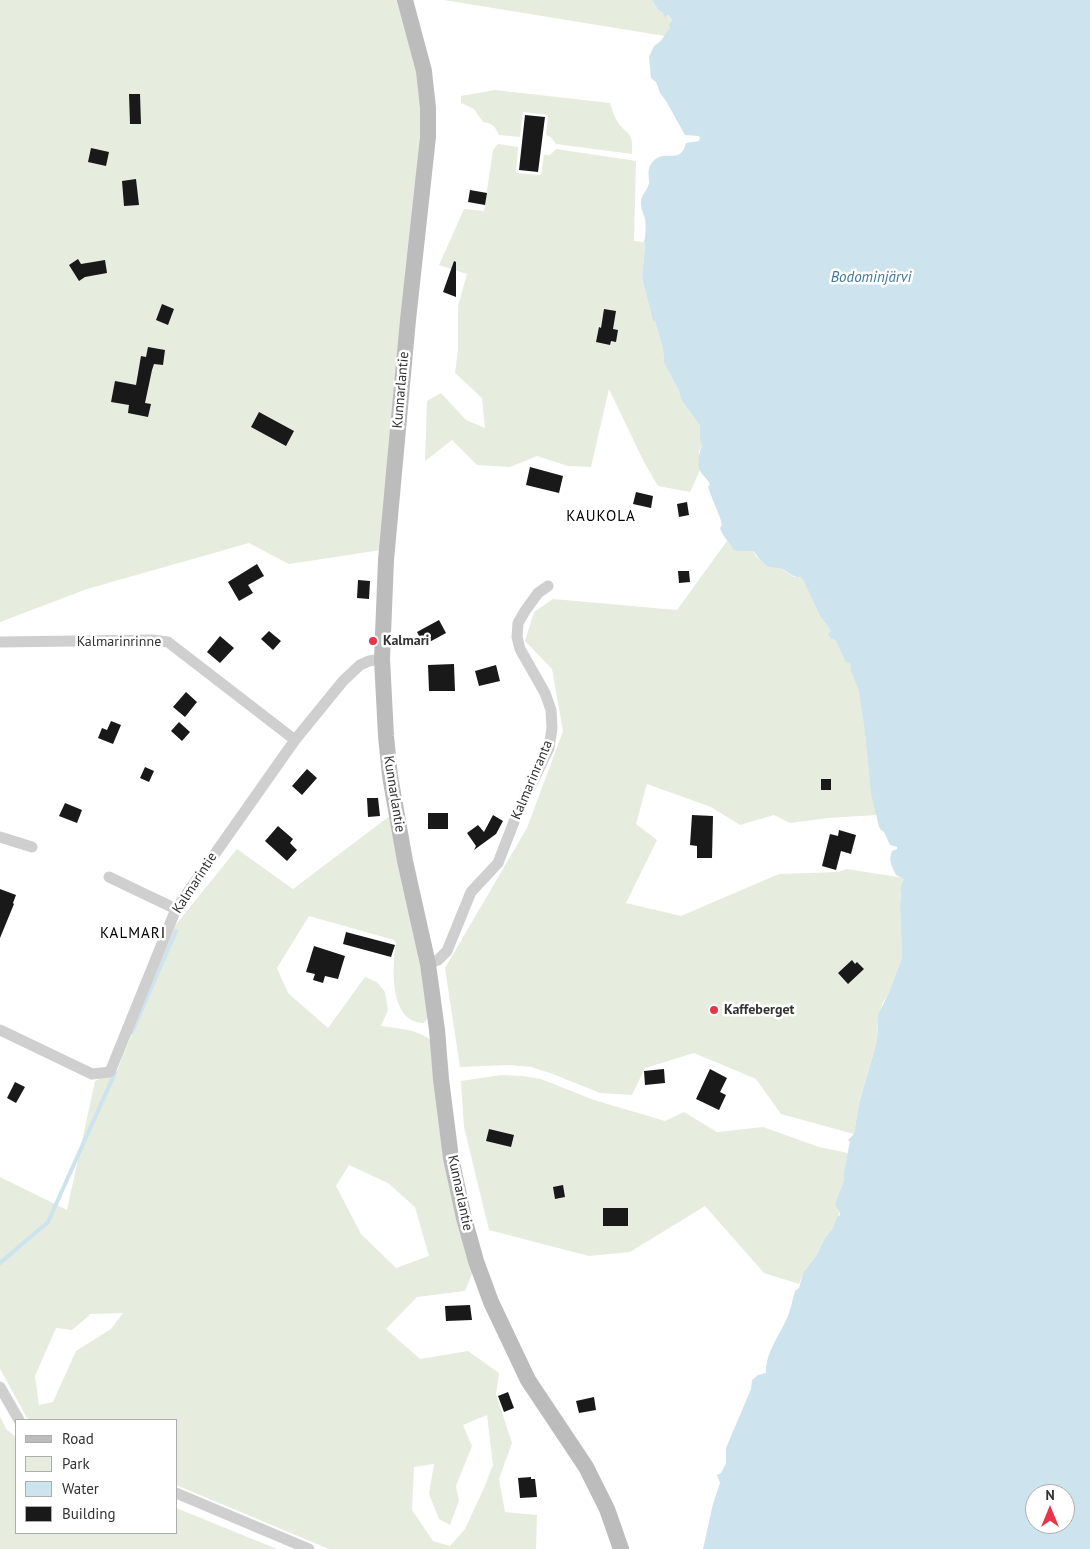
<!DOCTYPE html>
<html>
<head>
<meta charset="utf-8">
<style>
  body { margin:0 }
  #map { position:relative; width:1090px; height:1549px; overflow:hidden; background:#fff; font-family:"PT Sans",sans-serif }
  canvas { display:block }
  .legend { position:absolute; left:15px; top:1419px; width:162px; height:115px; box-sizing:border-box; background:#fff; border:1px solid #adadad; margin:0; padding:6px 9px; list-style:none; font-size:15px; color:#323232 }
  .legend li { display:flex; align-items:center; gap:10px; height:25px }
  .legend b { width:25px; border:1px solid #adadad }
  .north { position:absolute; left:1025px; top:1484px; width:50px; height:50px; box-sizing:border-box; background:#fff; border:1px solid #adadad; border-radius:50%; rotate:0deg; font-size:14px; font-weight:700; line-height:20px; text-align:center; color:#323232 }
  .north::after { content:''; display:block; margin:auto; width:18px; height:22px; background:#e93449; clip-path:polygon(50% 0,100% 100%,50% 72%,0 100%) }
</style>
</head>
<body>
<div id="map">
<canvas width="1090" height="1549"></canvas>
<ul class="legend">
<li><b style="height:6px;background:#bcbcbc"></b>Road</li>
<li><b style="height:14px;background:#e6ecde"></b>Park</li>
<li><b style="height:14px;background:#cde3ee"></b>Water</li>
<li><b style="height:14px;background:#191919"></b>Building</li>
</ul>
<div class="north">N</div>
</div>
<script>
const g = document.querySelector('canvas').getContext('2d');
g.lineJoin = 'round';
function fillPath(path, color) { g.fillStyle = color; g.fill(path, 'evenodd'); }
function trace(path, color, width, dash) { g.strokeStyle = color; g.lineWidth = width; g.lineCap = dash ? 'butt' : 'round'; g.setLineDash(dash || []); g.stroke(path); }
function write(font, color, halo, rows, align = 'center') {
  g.font = font + ' "PT Sans",sans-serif'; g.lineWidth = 5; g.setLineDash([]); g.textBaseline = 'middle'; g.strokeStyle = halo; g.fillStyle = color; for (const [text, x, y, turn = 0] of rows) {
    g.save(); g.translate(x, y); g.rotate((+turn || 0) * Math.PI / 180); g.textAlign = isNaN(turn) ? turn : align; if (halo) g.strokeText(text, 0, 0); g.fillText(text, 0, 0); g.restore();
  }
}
const green = new Path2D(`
  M0,0H398L417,68L423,106L381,550L289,564L249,543L87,589L0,622Z
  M444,0H652L659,11L667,15L672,20L670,28L665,36Z
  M495,90L610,103C612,108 613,114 616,119C625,136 634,128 632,154L556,144L551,137L546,135L548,115L523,112L520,137L499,135C495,126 492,123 483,122L474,109L461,103V96Z
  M498,144L518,147L516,173L541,175L544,155H550L556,149L636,161L634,241L644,242L645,244L642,278L653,320L655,321L663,349L664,363L679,391L681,399L700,426C702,433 699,438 702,446L699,451L700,470L690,492L658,486L644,462L609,389L591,467L568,466L537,456L510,467L477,465L452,440L425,461L427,401L441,393L466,420L485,428L482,398L455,373L458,350V306L467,274L439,265L464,209L484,211L493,150Z
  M727,541L732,547L740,551H754L756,556L767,566L770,568L778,567L794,577H800L803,580L820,616L831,631L829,634L831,639L835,640L846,661L850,663C851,674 857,682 860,693C867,733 866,775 877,815L828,818L790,823L774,815L740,825L711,807L647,784L636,824L657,840L626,903L681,916L779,874L837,872L847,869L904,878L900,895V907L902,958L889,992L882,1004L877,1026V1041L859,1102L854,1134L781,1114L756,1079L694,1053L645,1068L632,1095L600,1093L553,1074L531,1067L509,1065L460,1067L445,968L527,828L563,731L552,669L525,641L534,612L553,599L677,610Z
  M391,815L430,1014L424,1023C389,1023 392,967 396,943L394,940L309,916L277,968L288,993L328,1028L365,977L377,982L385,992L388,1010L381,1026C400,1029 419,1029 433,1042L474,1269L465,1291L417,1297L386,1329L420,1359L468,1351L499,1373L496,1394L512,1443L499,1479L505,1512L537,1515L536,1549H329L176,1485V1420H31L27,1418L0,1369V1177L67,1210L95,1081L117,1071L173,928L237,849L293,889ZM349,1165L388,1183L415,1207L429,1256L396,1268L361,1234L336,1186ZM123,1313L111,1329L76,1351L53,1402L39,1405L35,1376L56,1328L72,1330L91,1314ZM487,1415L493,1465L484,1488L465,1529L450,1546L433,1541L412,1510L414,1467L434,1464L429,1494L439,1519L450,1525L459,1501L456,1486L472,1446L463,1425Z
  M501,1075L523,1076L541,1079L594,1100L665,1121L684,1112L717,1132L763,1127L819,1147L848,1153L844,1171V1180L835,1204L836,1207L840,1212L833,1228L825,1238L816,1256L803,1273L799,1284L764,1273L705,1206L630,1252L589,1256L489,1230L464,1127L461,1081Z
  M0,1416L6,1429L16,1437V1533H176V1508L277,1549H0Z`);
const water = new Path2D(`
  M652,0H1090V1549H703L713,1504L720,1483L717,1475L721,1473L726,1463V1448L751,1389L752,1380L758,1375L766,1373C765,1354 780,1334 787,1318C791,1309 792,1301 795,1291L799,1288L803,1273L816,1256L825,1238L833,1228L837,1217L840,1215V1212L836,1207L835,1204L844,1180V1171L850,1142L848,1140L854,1134L859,1103L877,1041L878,1015L889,992L902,958L900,907L901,886L904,879L896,875C892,867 888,860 892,851L897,849V847L890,845L884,832L881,830L879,827L871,793L864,725L859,691L851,671L850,663L846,662L835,640L831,639L828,634L831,631L820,616L803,580L800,577C792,578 787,570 779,568C775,567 771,569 767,566C762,562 757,557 754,551H739L734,550C729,542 723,537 720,528L722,525C719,511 711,499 708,486L710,485C708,479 703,476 700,471C697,465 699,452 702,446L700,440V426L681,399L679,391L664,363L663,349L655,321H653L642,278L645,245L644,242C646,235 646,226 645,219C643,212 639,205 642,197C644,192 648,189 649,183C649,177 647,170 651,164C663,146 680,167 686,143L699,141L700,138L699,136L685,135L666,101L660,93L656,82L651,78L649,57L654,46C662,42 664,35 670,28L669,25L672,20L668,15L665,17L663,13L659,11ZM1035,1494H1065V1524H1035Z`);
const stream = new Path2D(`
  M132,1032L176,931
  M0,1263L48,1222L115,1073`);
const building = new Path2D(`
  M129,94H140L141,124H130Z
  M525,115L545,117L538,172L519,170Z
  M91,148L109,152L106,166L88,162Z
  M136,179L139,205L124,206L122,181Z
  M470,190L487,193L485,205L468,202Z
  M78,259L81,264L105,260L107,273L85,277L79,281L69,265Z
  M454,261L456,262V297L443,292Z
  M162,304L174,309L168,325L156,320Z
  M604,309L616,311L613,329L618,330L616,342L611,341L610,345L596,342L599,327L601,328Z
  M148,347L165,350L163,365L154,364L152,370L145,403L151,404L148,417L128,413L129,405L111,402L115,381L136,385L141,356L146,357Z
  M259,412L294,431L286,446L251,427Z
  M530,467L563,476L559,493L526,485Z
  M636,492L653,496L651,508L633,504Z
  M687,502L689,515L679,517L677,504Z
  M257,564L264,576L248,585L253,593L239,601L228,582Z
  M678,571H689L690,582L679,583Z
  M358,580L370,581L369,599L357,598Z
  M439,620L446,633L424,645L417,632Z
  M269,631L281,641L273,650L261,639Z
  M220,636L234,648L220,663L207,652Z
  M454,664L455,691H429L428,665Z
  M496,665L500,681L479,686L475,671Z
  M186,692L197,702L185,717L173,707Z
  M111,721L121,725L113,744L98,738L102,728L107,730Z
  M179,722L190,732L182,741L171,731Z
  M145,767L154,771L149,782L140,778Z
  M307,769L317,778L302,795L292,786Z
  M821,779H831V790H821Z
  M367,798H378L380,816L368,817Z
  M65,803L82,810L77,823L59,816Z
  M428,813H448V829H428Z
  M493,815L503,821L496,834L474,850L476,846L467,833L478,825L484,832Z
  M692,815L713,816L712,858H697V846L690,845Z
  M278,826L293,839L290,843L297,850L287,861L265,841Z
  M839,830L856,835L851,854L841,851L836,870L822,866L830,834L838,836Z
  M0,889L16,895L13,903L14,904L0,938Z
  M346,932L395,945L391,957L343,944Z
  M314,946L345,956L338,979L325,976L323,983L313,980L315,974L306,972Z
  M852,960L855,964L857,962L864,969L848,984L838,973Z
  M664,1069L665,1083L645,1085L644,1071Z
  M710,1069L727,1078L720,1092L726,1095L719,1110L696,1099Z
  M15,1082L25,1087L16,1103L7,1098Z
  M489,1129L514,1135L511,1147L486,1141Z
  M563,1185L565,1197L555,1199L553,1187Z
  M603,1208H628V1226H603Z
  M470,1305L472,1320L446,1321L445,1306Z
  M508,1392L514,1408L504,1412L498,1396Z
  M594,1397L596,1410L579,1413L576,1401Z
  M531,1477V1479H535L537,1497L520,1498L518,1478Z`);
const minor = new Path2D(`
  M0,642L152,640L168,642L295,740
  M0,837L32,847
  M109,877L176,909
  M428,964L438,960L447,951L471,892L498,863L517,814L549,748L552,728L551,710L545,693L520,649L517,637L518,623L525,611L538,593L548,586
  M0,1030L92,1074L110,1072L176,909L295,740L343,681L360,665L369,661L382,659
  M0,1387L19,1420
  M176,1493L309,1549`);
const secondary = new Path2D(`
  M405,0L424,71L428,108V137L408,320L386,560L382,659L386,736L390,776L405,861L428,964L437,1030L441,1079L451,1158L464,1218L476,1261L491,1302L528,1380L586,1467L607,1509L621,1549`);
const markers = [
  [373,641,5,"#e93449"],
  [714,1010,5,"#e93449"]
];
const streetNames = [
  ["Kunnarlantie",401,390,-85],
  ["Kalmarinrinne",119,642],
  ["Kalmarinranta",532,780,-67],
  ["Kunnarlantie",394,794,81],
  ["Kalmarintie",195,883,-57],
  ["Kunnarlantie",460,1193,78]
];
const poiNames = [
  ["Kalmari",383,641],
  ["Kaffeberget",724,1010]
];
const waterNames = [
  ["Bodominjärvi",871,278]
];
const neighbourhoodNames = [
  ["KAUKOLA",601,517],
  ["KALMARI",133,934]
];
fillPath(green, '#e6ecde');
fillPath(water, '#cde3ee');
trace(stream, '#cde3ee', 4);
fillPath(building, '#191919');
trace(minor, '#cfcfcf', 11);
trace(secondary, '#bcbcbc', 16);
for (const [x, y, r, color] of markers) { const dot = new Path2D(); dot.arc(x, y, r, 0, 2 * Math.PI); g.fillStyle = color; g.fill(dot); trace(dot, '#fff', 2); }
write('14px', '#323232', '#fff', streetNames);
write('bold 14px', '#323232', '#fff', poiNames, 'left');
write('italic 15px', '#3d7897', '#fff', waterNames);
g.letterSpacing = '1px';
write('15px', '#000', '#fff', neighbourhoodNames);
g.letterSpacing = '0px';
</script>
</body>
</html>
